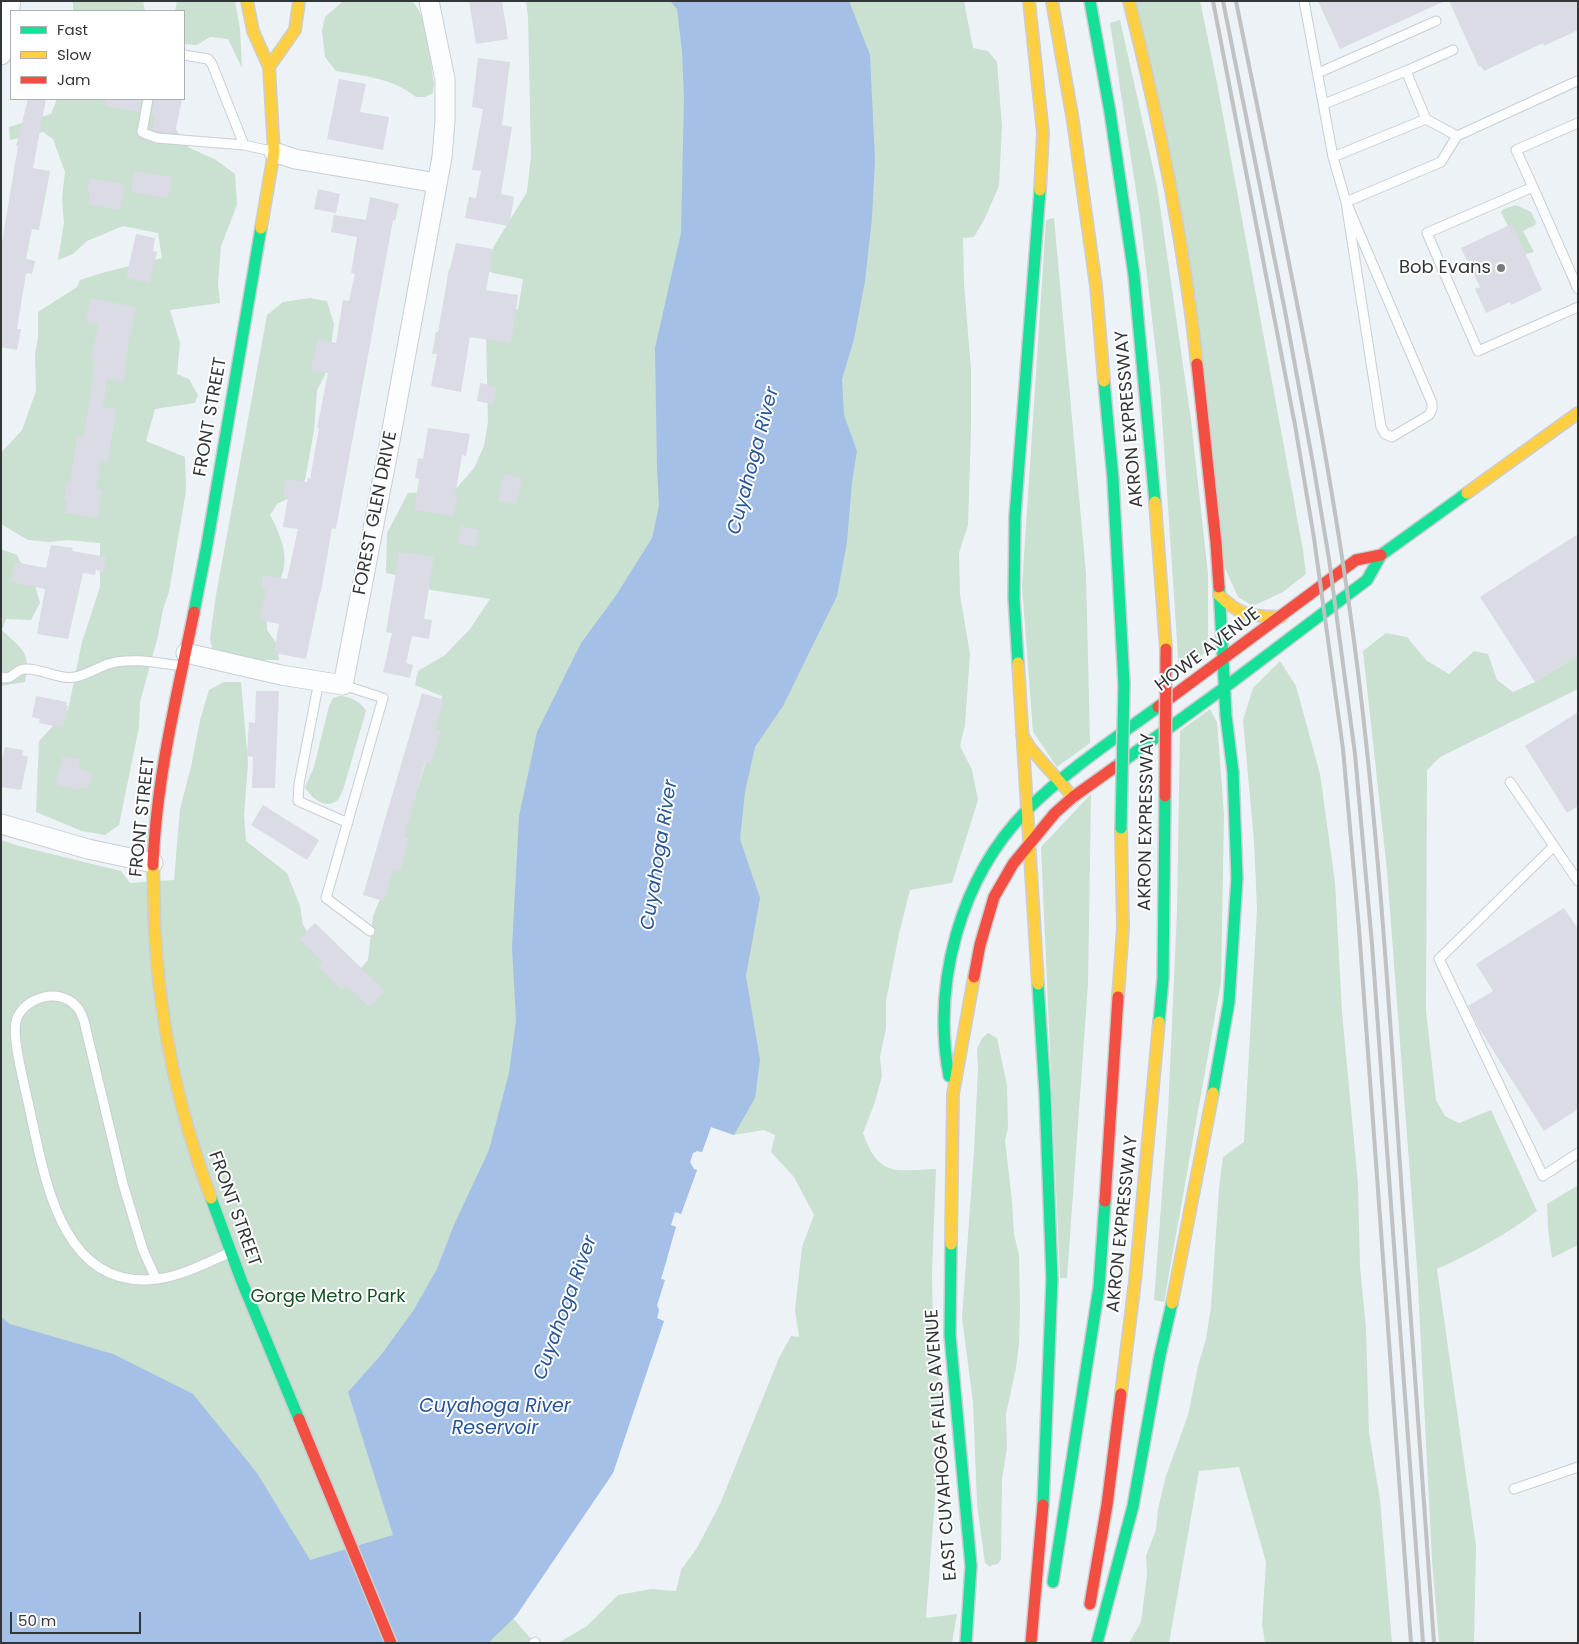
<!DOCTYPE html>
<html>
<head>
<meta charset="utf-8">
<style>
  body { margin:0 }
  #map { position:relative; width:1579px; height:1644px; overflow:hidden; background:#edf2f7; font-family:Poppins,sans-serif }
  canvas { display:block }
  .frame { position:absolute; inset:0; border:2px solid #323639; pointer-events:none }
  .legend { position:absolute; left:10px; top:10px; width:175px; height:90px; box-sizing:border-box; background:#fff; border:1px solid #adafb0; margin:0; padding:6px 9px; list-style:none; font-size:15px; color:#323639 }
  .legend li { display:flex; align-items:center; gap:10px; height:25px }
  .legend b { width:25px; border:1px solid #adafb0 }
  .scale { position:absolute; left:10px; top:1612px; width:131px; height:22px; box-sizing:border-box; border:2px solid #323639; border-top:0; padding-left:6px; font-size:15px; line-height:18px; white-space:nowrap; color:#323639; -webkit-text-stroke:4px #fff; paint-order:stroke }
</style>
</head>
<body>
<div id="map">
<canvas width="1579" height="1644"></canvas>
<div class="frame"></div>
<ul class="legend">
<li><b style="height:6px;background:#16e098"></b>Fast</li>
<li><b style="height:6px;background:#ffcf43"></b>Slow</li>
<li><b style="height:6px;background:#f24e42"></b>Jam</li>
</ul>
<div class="scale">50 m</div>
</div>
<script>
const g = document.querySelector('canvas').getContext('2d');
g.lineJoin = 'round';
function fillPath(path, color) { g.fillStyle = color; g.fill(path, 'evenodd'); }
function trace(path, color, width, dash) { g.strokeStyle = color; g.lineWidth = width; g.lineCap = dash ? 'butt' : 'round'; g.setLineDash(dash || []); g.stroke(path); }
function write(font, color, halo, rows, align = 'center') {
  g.font = font + ' Poppins,sans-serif'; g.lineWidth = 4; g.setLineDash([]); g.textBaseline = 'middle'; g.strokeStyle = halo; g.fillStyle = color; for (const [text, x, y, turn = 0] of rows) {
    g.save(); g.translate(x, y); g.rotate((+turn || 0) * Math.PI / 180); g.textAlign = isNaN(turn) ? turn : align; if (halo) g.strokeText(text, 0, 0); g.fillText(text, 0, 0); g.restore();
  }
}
const green = new Path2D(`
  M73,1H143L145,11H73Z
  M177,1H235L240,29L242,68L228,39L210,37L197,45L184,44V11H175Z
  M343,1H412L418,9L425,23L434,84L433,93L425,97H416C393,78 364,76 336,71L325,57L322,31L325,17Z
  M526,1H964L973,48L988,51L997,62L1002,126L999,186L984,220L974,237L963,238L964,284L971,369V429L968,525L959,553L960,595L970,654L965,725L960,746L972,770L978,800L952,883L910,890L899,934L886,1001V1028L880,1057L882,1076L875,1102L863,1133C868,1147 876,1165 892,1169C901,1172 925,1169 936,1169L932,1273L933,1333L942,1406L926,1618L957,1614L952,1643H558L587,1626L618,1595L652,1589L676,1591L681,1570L697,1548L720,1504L779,1358L791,1336L799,1337L795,1310L802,1247L814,1215L794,1177L771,1152L775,1135L764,1130L734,1135L711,1127L702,1152L697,1151L693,1153L690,1162L694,1169L697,1170L681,1214L675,1212L671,1225L676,1227L667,1253L668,1256L661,1279L665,1280L657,1305L659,1310L657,1319L664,1321L613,1473L513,1618L531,1639L528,1643H1V840L19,846L121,871L130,883L174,880L180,809L191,767L200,720L209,690L224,682H241L248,763L244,815L246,841L287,873L300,906L303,925L311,938L360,969L368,960L373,916L388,880L406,826L431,745L442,696L415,685L418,671L445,655L470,629L490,599L431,590L410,578L386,573L387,533L408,493L454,491L474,468L484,446L488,422L486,335L498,313L518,309L523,279L493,273L486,270L494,246L527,192L531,156L528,16Z
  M1135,1H1200L1217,83L1303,550L1306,574L1283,592L1253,606L1238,597L1225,568Z
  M1120,20L1157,186L1191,420L1208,574V651L1179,671L1160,387L1140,216L1110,23Z
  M57,99H155L188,147L216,160L235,174L237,205L221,246L218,283L220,303L170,310L180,343L177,374L189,379L198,395L195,403L155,409L146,441L185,457L186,491L169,592L163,609L158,636L140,702L139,727L119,825L105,835L82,831L36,812L39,741L68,710L82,642L100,587V543L68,540L50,542L28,540L1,524V453L22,430L36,391L35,354L38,338V312L77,287L80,280L105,272L162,258L158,233L123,226L87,241L73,254L58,260L64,223L62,198L65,172L53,139L43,132L10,140L9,127L51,114Z
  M1516,205L1531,212L1536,222L1535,225L1523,231L1534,252L1526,254L1508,226L1501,212L1504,209Z
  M1054,218L1086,574L1090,743L1057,767L1033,732L1022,586L1046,220Z
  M310,298L327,301L334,324L329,359L324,377L317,390L314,431L305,480L293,496L277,504L270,515C286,545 294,572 266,598L267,630L277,644L279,660H262L223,655L212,648L210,638L216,595L267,315L283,302Z
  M1,549L17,555L24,569L34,582L40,603L31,620L6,619L2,630C23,651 31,651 25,682L1,686Z
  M1386,633L1407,637L1427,661L1449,674L1474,651L1488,654L1497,680L1513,692L1535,682L1578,655V689L1440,757L1427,770L1426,1011L1436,1100L1445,1116L1459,1123L1491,1110L1537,1211C1506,1235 1472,1253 1437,1269L1476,1546L1474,1643H1439L1432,1560L1417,1267L1387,871L1363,651Z
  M1280,661L1296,686L1320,774L1335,882L1342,1012L1358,1184L1360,1267L1366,1328L1369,1432L1380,1500L1392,1643H1265L1262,1624L1266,1562L1239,1467L1199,1471L1169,1643H1129L1141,1622L1147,1575L1146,1556L1156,1530L1158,1509L1166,1476L1188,1415L1198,1366L1206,1339L1211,1307L1219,1188L1223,1157L1244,1142L1257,909L1254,841L1243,720L1253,688Z
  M339,696C350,696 361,702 366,711L343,790L338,800C325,810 312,799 305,787L314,767L329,706L333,698Z
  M1210,709L1217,722L1224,815L1221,982L1164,1302L1154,1300L1168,1113L1177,911L1180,731Z
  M1091,794L1088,984L1067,1278H1060L1041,847Z
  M988,1033L997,1038L1007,1085L1008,1128L1005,1140L1012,1201L1014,1234L1019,1255L1020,1307L1019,1344L1016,1368L1006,1414L1007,1448L1002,1479L1001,1559L998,1564L992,1565L990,1567L985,1563L977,1504L973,1402L962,1318L974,1152L978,1068L977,1049L982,1038Z
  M1578,1185V1245L1552,1258L1548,1229L1547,1204Z`);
const water = new Path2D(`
  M670,1H849L870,55L875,160L872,218L865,281L854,339L842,379L844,415L857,451L852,482L847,542L837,596L783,706L755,747L745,792L740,839L760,898L746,976L760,1060L755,1098L734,1135L711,1127L702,1152L697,1151L693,1153L690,1162L694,1169L697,1170L681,1214L675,1212L671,1225L676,1227L661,1279L665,1280L657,1305L659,1310L657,1318L664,1321L613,1473L516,1616L488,1643H1V1317L10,1324L113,1354L193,1394L257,1473L310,1560L393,1535L348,1392L381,1355L413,1311L437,1269L453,1227L489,1150L509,1073L516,1020L512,948L519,816L537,732L581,643L615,597L652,538L659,506L657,468L655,348L681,233L684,98L682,51L677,9Z`);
const building = new Path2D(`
  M469,1H502L508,39L476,44Z
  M1318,1H1445L1340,49Z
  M1449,1H1578V30L1544,46L1543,43L1484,71L1481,66L1479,67Z
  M478,58L510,62L502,125L512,127L501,194L514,197L509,226L465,218L469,197L476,198L481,171L472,170L483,109L472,107Z
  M339,79L366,84L360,112L389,117L383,150L327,139Z
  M28,99H46L33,168L50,171L39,230L32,229L26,259L35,261L32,274L26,273L17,329H21L17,350L1,347V248L18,146H16Z
  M106,99H142L139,112L105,106Z
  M154,99H182L175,133L158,132L152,129L155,115H152Z
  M134,171L172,177L168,198L131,192Z
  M90,178L125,184L120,210L88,204L90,193L87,192Z
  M318,189L340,194L336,213L314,209Z
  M370,197L399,204L395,221L393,220L336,529L332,528L321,592H320L306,659L274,653L279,624L260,620L266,590L261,589L263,575L287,579L298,529L283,527L288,497H283L286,479L307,482L308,478L310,479L319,428H317L328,373L311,371L313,360L318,339L336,343L343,300L349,301L355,274L351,273L357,237L331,232L334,215L366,220Z
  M1512,224L1542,290L1511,305L1510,302L1486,313L1475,289L1480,287L1461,248Z
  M136,234L155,238L153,251L157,252L150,283L126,278Z
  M456,243L493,249L486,290L518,295L511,343L470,337L461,392L431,386L437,354H432L436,332H438L449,269H450Z
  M91,298L136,307L127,352H128L123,382L107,379L103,407L116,409L108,462L100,461L96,489L102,490L98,518L65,513L67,500L64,499L66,484L70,483L77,436L84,437L95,361L91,360L98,325L86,322Z
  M480,383L497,387L493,404L477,401Z
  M428,428L470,434L466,456L462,455L455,496H458L454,516L414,510L419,479L415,478L418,458L423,459Z
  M504,474L522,478L516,505L498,501Z
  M461,526L479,530L476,547L457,543Z
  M1578,534V655L1535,682L1480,597Z
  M51,545L73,548L72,551L106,557L104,572L96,570L95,575L83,573L68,639L37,634L45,589L11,582L15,562L46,568Z
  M399,553H410L434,557L424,619L432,620L429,639L412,636L406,663L413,665L410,678L383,672L392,633L386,632Z
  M256,691H279L275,788H252L253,757L247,756L249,722L255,723Z
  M422,693L444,700L435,730L441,731L431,764L425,762L404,837L409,839L400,872L393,870L384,901L363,895Z
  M36,696L67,702L66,705L68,706L63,728L39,723L40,719L32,717Z
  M1578,712V806L1567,813L1525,746Z
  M5,747L23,750L22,755L28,757L21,790L1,787V763Z
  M63,757L80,759L78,768L92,773L88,789L80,787V790L55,784Z
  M263,805L319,840L307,860L251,825Z
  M1564,908L1578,929V1109L1544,1131L1479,1028L1468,1006L1493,991L1476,964Z
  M315,923L385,991L369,1007L346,985L342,990L318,966L322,961L299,939Z`);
const lane = new Path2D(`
  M1304,1L1333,157L1346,202L1381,427L1385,434L1392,437L1429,415L1432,409V403L1346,202
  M184,55L208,59L212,64L244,145
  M1406,71L1453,50
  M1318,73L1436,21
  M148,99L142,132L146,134L157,138L244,145L271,151
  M1324,104L1406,71L1426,119
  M1333,157L1426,119L1457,136
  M1533,187L1516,150L1578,123
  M1346,202L1441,162L1457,136L1577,81
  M1578,289L1533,187L1427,233L1478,351L1578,307
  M1,677C13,681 15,669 25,669C42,668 58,680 75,677C86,675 97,668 108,664C132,657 157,663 181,666
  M319,681L299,784L298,801L348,823
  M343,685L383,698L326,898L370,931
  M1510,782L1578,881
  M1554,846L1439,959L1543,1176L1578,1153
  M156,1279L143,1250L123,1184L84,1021C82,1015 80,1009 75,1005C58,988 26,997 17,1018C10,1035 26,1090 30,1111C45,1180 62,1291 157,1279C182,1276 206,1263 229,1253
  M1514,1489L1578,1467
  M534,1643L535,1642`);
const street = new Path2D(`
  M1,55L11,1
  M274,152L295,159L437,183
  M186,653L281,675L343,685L389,446L442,157L445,121V79L429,1
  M1,824L88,849L153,863`);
const fast = new Path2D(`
  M1090,1L1110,112L1134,275L1155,502
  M1104,381L1113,479L1124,684
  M194,612L207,545L261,228
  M1018,663L1014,598L1015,516L1040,190
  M1115,767L1224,688L1367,580L1381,555L1467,493
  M1038,984L1045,1094L1052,1279L1043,1505
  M1159,1022L1163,979L1165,796
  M949,1076C932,983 960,878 1027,810C1066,771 1113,740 1158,707
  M1213,1093L1229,1002L1237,878L1233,772L1226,716L1219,587
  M211,1198L242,1282L299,1419
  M951,1244L950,1335L971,1566L966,1643
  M1053,1582L1099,1287L1105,1201
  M1097,1643L1133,1506L1160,1355L1172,1303`);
const slow = new Path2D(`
  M247,1L253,31L269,67
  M1029,1L1043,133L1040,190
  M1052,1L1073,121L1096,286L1104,381
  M1129,1C1159,120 1184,241 1197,364
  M261,228L274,152L269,67L295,30L299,1
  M1467,493L1578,413
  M1155,502L1166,649
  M1219,595C1241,617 1251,616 1281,617
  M1018,663L1038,984
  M1022,735L1031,749L1073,797
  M153,865C154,888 154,911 155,934C160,1024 179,1113 211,1198
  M1118,997L1123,928L1121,828
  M951,1244L953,1094L974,977
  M1172,1303L1213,1093
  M1121,1394L1135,1281L1159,1022`);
const jam = new Path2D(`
  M1197,364L1216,543L1219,587
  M1158,707L1356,560L1381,555
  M153,865C156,780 177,695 194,612
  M974,977L980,945L994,897L1013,864L1055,813L1073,797L1115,767
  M1105,1201L1118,997
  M299,1419L391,1643
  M1090,1604L1107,1505L1121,1394
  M1031,1643L1043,1505`);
const rail = new Path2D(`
  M1213,1L1295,425L1314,538L1343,749L1359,929L1411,1643
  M1223,1L1285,311L1314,469L1329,559L1355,754L1372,944L1423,1643
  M1236,1C1280,221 1329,441 1357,664C1379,840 1390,1018 1402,1195C1412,1344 1424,1493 1434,1643`);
const fastBridge = new Path2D(`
  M1121,828L1124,684`);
const jamBridge = new Path2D(`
  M1165,796L1166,649`);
const markers = [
  [1501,268,5,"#73787c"]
];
const poiNames = [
  ["Bob Evans",1491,268]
];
const streetNames = [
  ["FRONT STREET",211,417,-80],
  ["AKRON EXPRESSWAY",1130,419,-95],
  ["FOREST GLEN DRIVE",376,513,-79],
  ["HOWE AVENUE",1208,650,-37],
  ["FRONT STREET",143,817,-84],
  ["AKRON EXPRESSWAY",1147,822,-89],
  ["FRONT STREET",234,1209,70],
  ["AKRON EXPRESSWAY",1123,1224,-84],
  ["EAST CUYAHOGA FALLS AVENUE",942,1445,-94]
];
const parkNames = [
  ["Gorge Metro Park",328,1297]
];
const waterNames = [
  ["Cuyahoga River",754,461,-75],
  ["Cuyahoga River",660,855,-81],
  ["Cuyahoga River",566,1308,-70],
  ["Cuyahoga River",495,1407],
  ["Reservoir",495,1429]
];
fillPath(green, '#cae0d0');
fillPath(water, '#a4c0e6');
fillPath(building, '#dadbe4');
trace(lane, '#caced2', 11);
trace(street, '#caced2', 21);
trace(fast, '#caced2', 14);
trace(slow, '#caced2', 14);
trace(jam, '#caced2', 14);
trace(lane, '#fcfdfe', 9);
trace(street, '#fcfdfe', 19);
trace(fast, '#16e098', 11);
trace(slow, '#ffcf43', 11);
trace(jam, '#f24e42', 11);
trace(rail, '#bfc1c2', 4);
trace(fastBridge, '#caced2', 14, []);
trace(jamBridge, '#caced2', 14, []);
trace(fastBridge, '#16e098', 11);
trace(jamBridge, '#f24e42', 11);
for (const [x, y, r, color] of markers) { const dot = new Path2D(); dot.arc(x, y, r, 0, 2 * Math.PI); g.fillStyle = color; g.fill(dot); trace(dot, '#fff', 2); }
write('18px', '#323639', '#fff', poiNames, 'right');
write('18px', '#323639', '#fff', streetNames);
write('18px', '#164f22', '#fff', parkNames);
write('italic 19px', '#265494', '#fff', waterNames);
</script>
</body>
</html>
